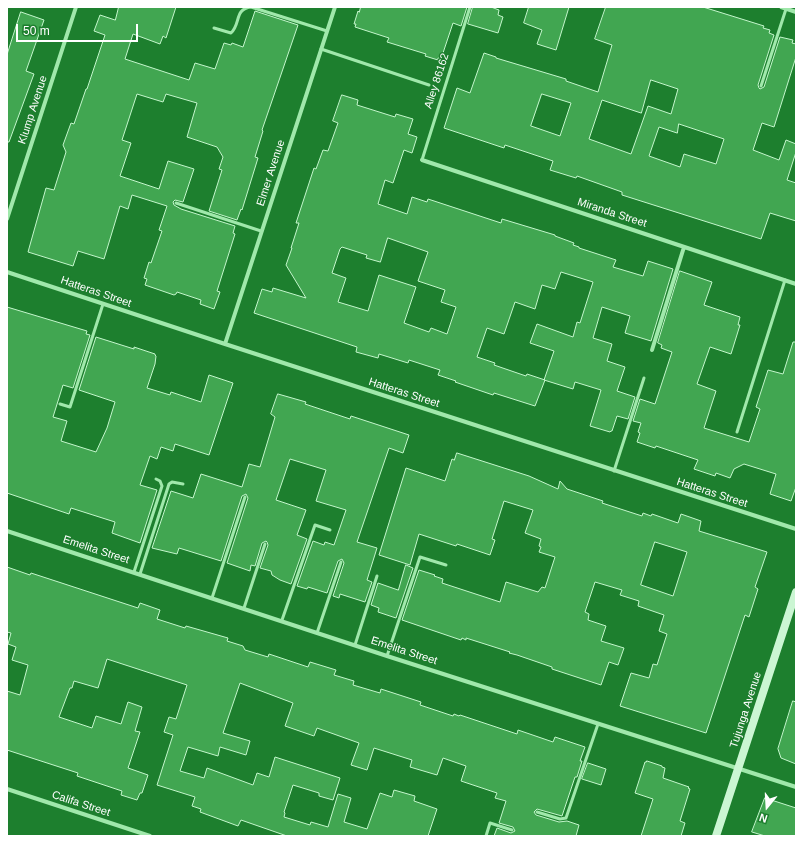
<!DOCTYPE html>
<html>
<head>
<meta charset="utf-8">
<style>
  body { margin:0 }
  #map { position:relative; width:803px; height:843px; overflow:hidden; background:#1d7f2e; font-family:Helvetica,sans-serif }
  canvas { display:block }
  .frame { position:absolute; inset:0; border:8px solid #fff; pointer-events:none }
  .north { position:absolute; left:747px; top:787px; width:40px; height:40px; -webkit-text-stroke:3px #1d7f2e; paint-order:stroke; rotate:198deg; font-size:11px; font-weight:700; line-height:16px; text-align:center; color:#fff }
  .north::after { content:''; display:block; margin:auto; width:14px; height:18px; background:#fff; clip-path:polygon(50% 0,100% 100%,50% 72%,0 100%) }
  .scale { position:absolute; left:16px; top:24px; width:122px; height:18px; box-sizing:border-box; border:2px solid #fff; border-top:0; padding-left:5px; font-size:12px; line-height:14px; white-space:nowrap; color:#fff; -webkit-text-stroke:3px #1d7f2e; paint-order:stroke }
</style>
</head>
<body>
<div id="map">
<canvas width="803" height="843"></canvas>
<div class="frame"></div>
<div class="north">N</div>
<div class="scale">50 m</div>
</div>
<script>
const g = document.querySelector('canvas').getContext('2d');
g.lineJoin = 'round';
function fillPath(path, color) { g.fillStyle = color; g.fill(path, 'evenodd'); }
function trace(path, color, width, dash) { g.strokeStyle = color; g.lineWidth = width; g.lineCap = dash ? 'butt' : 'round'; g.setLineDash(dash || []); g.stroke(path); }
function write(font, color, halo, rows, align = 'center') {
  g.font = font + ' Helvetica,sans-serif'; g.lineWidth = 3; g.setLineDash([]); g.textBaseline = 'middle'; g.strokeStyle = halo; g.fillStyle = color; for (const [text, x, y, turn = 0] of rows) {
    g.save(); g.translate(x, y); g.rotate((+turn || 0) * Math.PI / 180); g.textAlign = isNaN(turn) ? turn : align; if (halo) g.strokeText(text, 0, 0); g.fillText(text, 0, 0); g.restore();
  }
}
const building = new Path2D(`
  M119,7H176L166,38L163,36L160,44L133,34L125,59L189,80L195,63L215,69L224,43L231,45L232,43L243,47L255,11L298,25L262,130L263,131L255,157L258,158L242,210L241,209L237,220L209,211L222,170L219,169L223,157L217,147L187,137L197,103L166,94L163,102L137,94L122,140L131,143L120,176L159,189L168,161L194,169L183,202L175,200L173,202L174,205L181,209L235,226L233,233L235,234L217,291L220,292L214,309L200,304L201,300L177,292L176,294L174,295L145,285L147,279L144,278L149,262L151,263L162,231L159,230L167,206L132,195L128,209L120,206L104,259L78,251L73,266L28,252L46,188L54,190L66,152L63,145L71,123L74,124L86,89H87L105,35L94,31L100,15L115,20Z
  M361,7H467L461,26L453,23L441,59L438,58V60L425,56L426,54L387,42L389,38L355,27L356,24H354L358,11L359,12Z
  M473,7H491L499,10L498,15L503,17L498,33L468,24Z
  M529,7H569L556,50L537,44L542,30L524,23Z
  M606,7H703L764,26L763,28L770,30L769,33L774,35L758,85L759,88L760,89L764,87L780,37L793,40L792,43L796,44V57L774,127L762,123L753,150L779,160L786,140L796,144V152L787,180L796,183V221L770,213L761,239L622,195V192L577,176L576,178L550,170L553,161L505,145L504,148L444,128L457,88L470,93L484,53L496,57V58L566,79V81L598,92L612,45L595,39ZM651,80L678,89L671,114L648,106L631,154L589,139L602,100L641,113ZM542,94L571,103L560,136L531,126ZM679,124L724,139L716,164L684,154L680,167L649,156L659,127L677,133Z
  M21,12L44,20L26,71L34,74L9,142H7V55Z
  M342,95L358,100L357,105L395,117L396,114L413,119L408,134L417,137L412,153L404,150L393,183L385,180L378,204L407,214L412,197L427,202L428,199L501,223L502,219L555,235V236L574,243L573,245L579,247V248L616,260L613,267L643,276L648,261L673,269L651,341L625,333L630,316L602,307L593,338L612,344L607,361L625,367L617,391L635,397L628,419L617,416L612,431H611L610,432L590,426L601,390L575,382L573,389L544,380L554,351L530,343L537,324L573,337L577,322L580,323L593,282L561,272L555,289L542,285L535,309L515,302L504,334L487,328L477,357L495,363L494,365L526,376L527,374L545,380L535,406L494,393L493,395L455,382L456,381L438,375L440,370L409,360L408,363L379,354L378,358L356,352L357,347L254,313L262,289L272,292L273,288L306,298L286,265L292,248H291L299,223H296L314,168L316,169L323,150L328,151L338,123L333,121ZM388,238L428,252L418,281L445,290L441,302L456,307L447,334L431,328L429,332L404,323L416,287L379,275L368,311L338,302L346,278L332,273L340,249L342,247L367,255L366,258L380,262Z
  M680,271L712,282L704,305L740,317L738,325H740L731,354L710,347L697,384L716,391L704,428L749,442L760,409L756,407L768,370L783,374L793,342H796V487L791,501L770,494L776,474L744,464L734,469L730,478L716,473L715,476L694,469L698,460L656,446L655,448L637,442L640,433L638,432L641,423L633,421L640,399L655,404L672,352L661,348L662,345L658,343Z
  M7,307L87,331L86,334L90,335L73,388L63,385L53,417L67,421L61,441L96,452L107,428L115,402L79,390L96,337L134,349V347L155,354V355L156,356L155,364L147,388L170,395L171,392L201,402L209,375L233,383L209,455L175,444L173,451L161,447L157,459L150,456L140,485L157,490L140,543L112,533L115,522L71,508L69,514L7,493Z
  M278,394L306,402L305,404L350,419L351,416L409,435L403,453L389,448L357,542L377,548L367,580L372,582L365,602L340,594L339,598L333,596L344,563L342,559L338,561L327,593L308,587L307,589L297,586L313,541L324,545L325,542L334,545L346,510L316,501L326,470L290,459L276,500L306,510L297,535L307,539L291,584L280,580L272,575L271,571L260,568L268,545L267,542L266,541L262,543L255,566L251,565L250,571L227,563L248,498L246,494L242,496L221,561L179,548L177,554L152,548L171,491L193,498L201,474L242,487L249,464L260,467L275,417L271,414Z
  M457,453L529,476L558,489L560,481L567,489L603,501L602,503L642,516L643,513L651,516L652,514L678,523L681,514L701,521L699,531L767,552L755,587L758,589L749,617L745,615L706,733L620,706L631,673L649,678L653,664L657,665L667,634L659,631L664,615L638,606L639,601L620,595L622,590L595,582L585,612L589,614L588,620L606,626L601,641L624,648L618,665L609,662L601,685L552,669V667L517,655L509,653L510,652L466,638V640L462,638L461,640L402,620L419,570L435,575L434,576L443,579L442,583L500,602L506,582L538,592L542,587L545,588L555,557L539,552L541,547L539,546L541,539L525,533L533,510L504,501L492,539L495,540L490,555L457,544L456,546L419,534L410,565L379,555L406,468L445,481L452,459L454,460ZM655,542L687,552L673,596L641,585Z
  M406,565L413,568L396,618L378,612L379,608L371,605L378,583L398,590Z
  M7,567L30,575L31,573L138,608L140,603L160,610L157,619L185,628L186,626L228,638L227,641L243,646L245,650L268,657L269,654L308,667L310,662L336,670L334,675L354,681L353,685L380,693L381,689L421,702L420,705L453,716L454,714L459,716L460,715L517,734L518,730L553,742L555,737L585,747L580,761H582L577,777H575L562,816L537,809L534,812L536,815L559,822L567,821L579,825L576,836H494L497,828L511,833L515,831L513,827L499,823L506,801L495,798L497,793L461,781L466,766L443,758L437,775L410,767L412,760L374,748L367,770L351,765L359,743L317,728L314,736L285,726L293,703L240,683L223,733L250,741L246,755L220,747L218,756L188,747L180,771L204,778L207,768L253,785L257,773L269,777L275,757L340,778L333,800L319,796V793L293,785L284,812L285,813L284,817L310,825L311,822L328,827L338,794L351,798L344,822L367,829L380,793L392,797L394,790L415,796L414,801L437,809L428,836H287L241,820L238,826L200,812L201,809L192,806L195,797L157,785L173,735L164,732L169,717L176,719L187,685L107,659L98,688L74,681L72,688H70L59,717L92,728L96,716L121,724L128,702L142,707L135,731L140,732L128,768L148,775L142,793H140L137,800L121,795L122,791L77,776L78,773L7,750V691L20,695L28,665L12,660L16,647L8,644L11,633L7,632Z
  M793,701L796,702V764L781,758L778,749Z
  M647,761L662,766V767L665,768L663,778L689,787L688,788L690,789L680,821L685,823L681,836H641L653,799L635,793L645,762H646Z
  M588,763L606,769L601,785L582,779Z
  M765,798L796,808V836H765L752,832Z`);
const lane = new Path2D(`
  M214,28L231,33C241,24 234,9 251,7L327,31
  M321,49L429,85
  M761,86L786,9
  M422,160L470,7
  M176,203L261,231
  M60,404L70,407L103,304
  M737,432L785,280
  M614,471L644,378
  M134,572L162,486L160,481L156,479
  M140,574L169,484L172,482L183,484
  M212,598L245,497
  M244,608L265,544
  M282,620L315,525L330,530
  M317,633L341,562
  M355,645L377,576
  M387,656L420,557L446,565
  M537,812L560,819L566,818L598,724
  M486,836L490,823L512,830`);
const street = new Path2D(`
  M781,7L796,12
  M422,160L796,284
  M7,219L76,7
  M7,272L225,344L796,529
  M225,344L335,7
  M652,350L684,247
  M7,531L387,656L796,787
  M7,789L150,836`);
const secondary = new Path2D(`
  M716,836L796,592`);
const streetNames = [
  ["Alley 86162",437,81,-72],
  ["Klump Avenue",33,110,-72],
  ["Elmer Avenue",271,173,-72],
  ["Miranda Street",612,213,18],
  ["Hatteras Street",96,292,19],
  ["Hatteras Street",404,393,18],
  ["Hatteras Street",712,493,18],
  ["Emelita Street",96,550,18],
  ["Emelita Street",404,651,18],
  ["Tujunga Avenue",746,710,-72],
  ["Califa Street",81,804,18]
];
fillPath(building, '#41a651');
trace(building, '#c4f6cc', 1);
trace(lane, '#a0e8ab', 3);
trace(street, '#a0e8ab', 4);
trace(secondary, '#cbf6d3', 8);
write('11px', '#fff', '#1d7f2e', streetNames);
</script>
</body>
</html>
